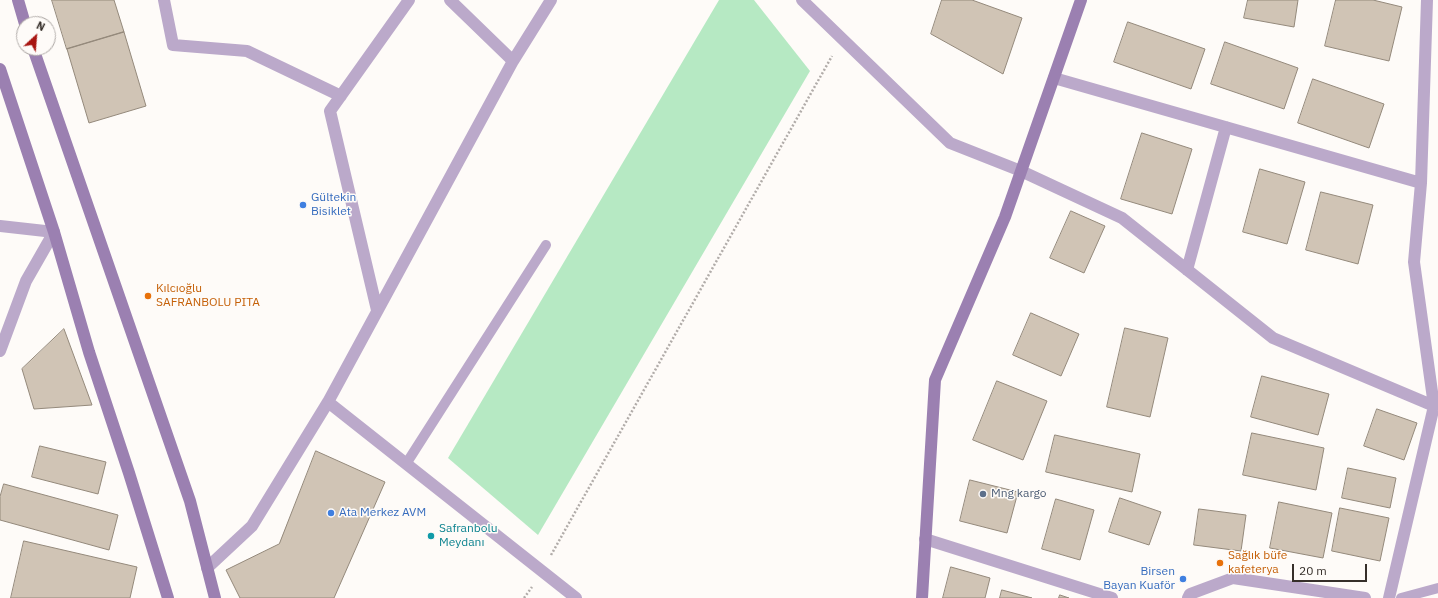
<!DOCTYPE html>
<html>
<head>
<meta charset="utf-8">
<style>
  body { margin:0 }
  #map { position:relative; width:1438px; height:598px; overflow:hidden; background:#fefbf8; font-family:"IBM Plex Sans",sans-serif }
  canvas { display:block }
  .north { position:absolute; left:16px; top:16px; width:40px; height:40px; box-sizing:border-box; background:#fefbf8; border:1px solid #aea9a6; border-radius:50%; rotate:26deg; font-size:11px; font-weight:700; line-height:16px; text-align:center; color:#362f2a }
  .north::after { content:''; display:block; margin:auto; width:14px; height:18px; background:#a81511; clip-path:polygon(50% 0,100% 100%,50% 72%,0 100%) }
  .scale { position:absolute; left:1292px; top:564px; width:75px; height:18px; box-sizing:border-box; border:2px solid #362f2a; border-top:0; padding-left:5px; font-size:12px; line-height:14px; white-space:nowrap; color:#362f2a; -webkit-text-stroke:3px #fefbf8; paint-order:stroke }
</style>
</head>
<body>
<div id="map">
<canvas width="1438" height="598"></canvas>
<div class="north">N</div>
<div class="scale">20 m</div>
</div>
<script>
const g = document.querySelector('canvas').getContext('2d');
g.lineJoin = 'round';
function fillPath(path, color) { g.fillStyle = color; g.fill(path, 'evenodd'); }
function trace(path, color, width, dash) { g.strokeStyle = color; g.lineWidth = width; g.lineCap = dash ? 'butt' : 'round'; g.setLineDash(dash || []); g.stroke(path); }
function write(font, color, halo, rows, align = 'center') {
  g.font = font + ' "IBM Plex Sans",sans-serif'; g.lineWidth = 3; g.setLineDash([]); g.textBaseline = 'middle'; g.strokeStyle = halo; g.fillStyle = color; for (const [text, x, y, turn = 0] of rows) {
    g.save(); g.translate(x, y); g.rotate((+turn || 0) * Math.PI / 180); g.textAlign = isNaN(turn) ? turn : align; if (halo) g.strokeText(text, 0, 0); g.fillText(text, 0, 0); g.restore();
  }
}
const green = new Path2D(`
  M719,0H754L810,71L538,535L448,458Z`);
const building = new Path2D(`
  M52,0H114L124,32L67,49Z
  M942,0H972L1022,18L1003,74L931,34Z
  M1248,0H1298L1294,27L1244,18Z
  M1336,0H1373L1402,7L1389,61L1325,46Z
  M1128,22L1205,49L1191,89L1114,62Z
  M124,32L146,106L89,123L67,49Z
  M1225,42L1298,68L1284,109L1211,84Z
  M1313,79L1384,104L1369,148L1298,123Z
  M1142,133L1192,149L1172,214L1121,199Z
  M1260,169L1305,182L1287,244L1243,232Z
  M1321,192L1373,205L1358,264L1306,250Z
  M1071,211L1105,226L1084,273L1050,258Z
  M1031,313L1079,334L1061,376L1013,355Z
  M1125,328L1168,338L1150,417L1107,407Z
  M64,329L92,405L34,409L22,369Z
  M1262,376L1329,394L1318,435L1251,417Z
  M997,381L1047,401L1023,460L973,440Z
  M1377,409L1417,423L1404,460L1364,446Z
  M1252,433L1324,448L1316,490L1243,475Z
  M1055,435L1140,454L1132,492L1046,472Z
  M40,446L106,462L98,494L32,477Z
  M316,451L385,482L334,598H240L226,570L279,544Z
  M1348,468L1396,478L1390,508L1342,498Z
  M970,480L1018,492L1007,533L960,521Z
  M4,484L118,515L109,550L0,520V497Z
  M1120,498L1161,512L1149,545L1109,532Z
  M1056,499L1094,510L1080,560L1042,549Z
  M1279,502L1332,513L1323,558L1270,548Z
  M1340,508L1389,518L1380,561L1332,551Z
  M1199,509L1246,515L1241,551L1194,545Z
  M24,541L137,567L130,598H11Z
  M951,567L990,578L985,598H943Z
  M1002,590L1032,598H1000Z
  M1060,595L1069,598H1059Z`);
const path = new Path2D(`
  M551,555L832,56
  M524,598L532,587`);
const lane = new Path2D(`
  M406,464L546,245
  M1401,598L1438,588`);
const street = new Path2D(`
  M164,0L173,45L247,51L341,96
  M450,0L513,61
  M802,0L950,143L1021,171L1122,218L1273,338L1434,406
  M1054,78L1421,183
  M0,226L54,232L26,281L0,351
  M1187,270L1226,127
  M377,310L330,111L409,0
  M328,402L576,598
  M925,539L1112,598
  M207,568L252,526L328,402L513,61L551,0
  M1188,598L1190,594L1233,578L1365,598
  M1389,598L1434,406L1414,262L1421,183L1427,0`);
const secondary = new Path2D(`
  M18,0L25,24
  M33,48L190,501L215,598
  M0,69L54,232L89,352L129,473L168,598
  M922,598L935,380L1005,217L1081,0`);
const markers = [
  [303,205,4,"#3f7fe0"],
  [148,296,4,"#e8710a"],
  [983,494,4,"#5c6f8a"],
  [331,513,4,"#3f7fe0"],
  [431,536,4,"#0f9aa8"],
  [1220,563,4,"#e8710a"],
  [1183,579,4,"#3f7fe0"]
];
const shopNames = [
  ["Gültekin",311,198],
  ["Bisiklet",311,212],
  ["Ata Merkez AVM",339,513],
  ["Birsen",1175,572,"right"],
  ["Bayan Kuaför",1175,586,"right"]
];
const foodNames = [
  ["Kılcıoğlu",156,289],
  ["SAFRANBOLU PITA",156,303],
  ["Sağlık büfe",1228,556],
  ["kafeterya",1228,570]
];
const serviceNames = [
  ["Mng kargo",991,494]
];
const cultureNames = [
  ["Safranbolu",439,529],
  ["Meydanı",439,543]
];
fillPath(green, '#b6e9c3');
fillPath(building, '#d0c4b5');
trace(building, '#94897b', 1);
trace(path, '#b1aca9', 2.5, [2, 2]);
trace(lane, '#bba9ca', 10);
trace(street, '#bba9ca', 12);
trace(secondary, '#9b80b1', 12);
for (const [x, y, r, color] of markers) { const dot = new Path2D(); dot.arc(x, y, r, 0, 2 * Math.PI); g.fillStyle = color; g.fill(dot); trace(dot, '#fefbf8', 1.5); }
write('12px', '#366cbe', '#fefbf8', shopNames, 'left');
write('12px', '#c56008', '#fefbf8', foodNames, 'left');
write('12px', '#4e5e75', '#fefbf8', serviceNames, 'left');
write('12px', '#0d838f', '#fefbf8', cultureNames, 'left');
</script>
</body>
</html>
